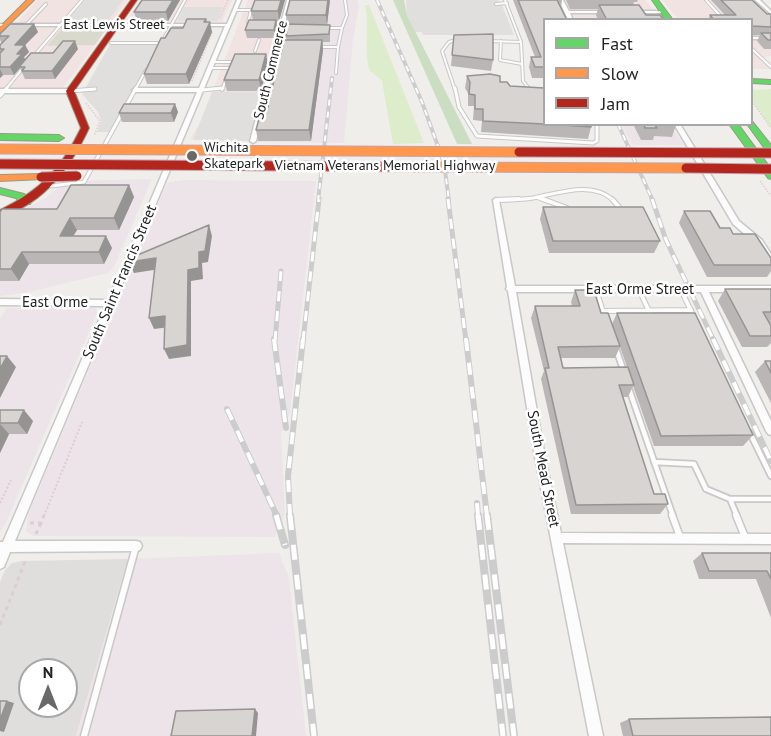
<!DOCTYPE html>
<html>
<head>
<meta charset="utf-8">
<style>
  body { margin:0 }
  #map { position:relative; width:771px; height:736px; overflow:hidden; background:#f0eeeb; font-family:"PT Sans",sans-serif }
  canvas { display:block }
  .legend { position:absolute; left:543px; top:18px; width:210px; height:108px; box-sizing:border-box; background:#fff; border:2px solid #a7a7a7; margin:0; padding:8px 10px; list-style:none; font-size:18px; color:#222 }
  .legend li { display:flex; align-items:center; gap:12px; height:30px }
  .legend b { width:30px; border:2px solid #a7a7a7 }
  .north { position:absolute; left:18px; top:658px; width:60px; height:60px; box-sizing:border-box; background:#fff; border:2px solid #a7a7a7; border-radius:50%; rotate:0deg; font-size:16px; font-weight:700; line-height:24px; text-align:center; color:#222 }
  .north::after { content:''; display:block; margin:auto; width:21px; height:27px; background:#6a6968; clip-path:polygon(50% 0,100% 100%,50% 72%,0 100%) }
</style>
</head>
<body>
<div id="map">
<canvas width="771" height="736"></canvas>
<ul class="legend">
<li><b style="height:8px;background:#63d668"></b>Fast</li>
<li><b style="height:8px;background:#ff974d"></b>Slow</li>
<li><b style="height:8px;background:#b3261e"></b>Jam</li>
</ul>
<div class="north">N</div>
</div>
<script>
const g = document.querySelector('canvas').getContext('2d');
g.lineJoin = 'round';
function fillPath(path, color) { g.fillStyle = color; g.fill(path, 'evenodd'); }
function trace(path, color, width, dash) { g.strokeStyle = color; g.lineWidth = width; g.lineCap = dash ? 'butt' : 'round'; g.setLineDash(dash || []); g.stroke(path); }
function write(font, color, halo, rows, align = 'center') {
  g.font = font + ' "PT Sans",sans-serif'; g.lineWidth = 5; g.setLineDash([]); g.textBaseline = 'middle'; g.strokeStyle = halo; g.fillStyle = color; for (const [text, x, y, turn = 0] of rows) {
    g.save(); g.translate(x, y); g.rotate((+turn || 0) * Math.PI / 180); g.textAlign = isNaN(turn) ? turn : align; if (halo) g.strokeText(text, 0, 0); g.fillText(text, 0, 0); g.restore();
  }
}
const residential = new Path2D(`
  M128,559L76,736H0V582L5,570L12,563L21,561ZM30,670H66V706H30Z`);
const commercial = new Path2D(`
  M37,0H128L110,23H17Z
  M140,0H232L222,22L126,21Z
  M248,0H285L248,141L190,139L200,123Z
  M565,0H645L662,19H576Z
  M662,0H752L771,36H752V20L678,19Z
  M14,28H62L47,46L95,45L64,87L0,88V38Z
  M752,40H771V56L762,57L771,65V69H752Z`);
const industrial = new Path2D(`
  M293,0H357L359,5L353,40L344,143L256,142Z
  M622,125H671L684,145H632Z
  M152,179L114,267L108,273L24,293L0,296V221L46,198L66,181Z
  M182,180L316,181L290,413L281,434L285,513L275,537L33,536L26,531L28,515L165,187L168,183Z
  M93,307L96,309L97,314L5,525L0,531V319L6,308Z
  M279,553L289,578L306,736H76L128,559Z`);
const construction = new Path2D(`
  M62,28L105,27L107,28L95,45L47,46Z`);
const grass = new Path2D(`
  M365,5H369L424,143L393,144L382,81C379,77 374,75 371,72C363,62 370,21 365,5Z
  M771,89V128L752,100V90Z`);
const forest = new Path2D(`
  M393,0H404L407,15L472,144H457Z`);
const parking = new Path2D(`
  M85,0H123L108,21H67Z
  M406,0H497L502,5L514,35H423L422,32H415L407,15Z
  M184,7H223L217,21H177Z
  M112,41H162L112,132H97L101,121L98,112L82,94Z
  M212,92H262L248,141L193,140Z`);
const pathFar2 = new Path2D(`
  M220,18L228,0
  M192,81L213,31
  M752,101L771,128
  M86,103L100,121L94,136
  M760,181L771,196`);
const pathFar1 = new Path2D(`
  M0,503L11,480
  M44,516L82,422`);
const path = new Path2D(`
  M30,523H41L44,515
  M36,534L41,523
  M0,625L26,559`);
const laneFar4 = new Path2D(`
  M505,0L521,42L523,81L530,90
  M706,0L724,20
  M496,4L507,3
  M235,10H251L248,23
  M26,25L46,4
  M327,28H342L347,15L345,0
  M488,41L521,42
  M501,41L500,60L522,64
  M111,43H161
  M161,44L185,0
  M319,47H338L342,28
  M752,49L771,67
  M255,51L259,40
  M33,57L82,0
  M213,62H235
  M210,68H230L222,90
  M336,73L338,47
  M5,90L23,68
  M88,90L95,89
  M135,90L146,70
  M455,90L442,51L449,42L459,39`);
const laneFar3 = new Path2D(`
  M455,88L459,107L477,136L593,143L597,141V124
  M528,88L530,90
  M202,90L223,88
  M70,91L95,89
  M0,96L7,88
  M51,186L84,182L136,88
  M536,197L547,201
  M496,200C508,200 521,200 533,198C559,193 593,180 614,201`);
const laneFar2 = new Path2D(`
  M543,199L567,208
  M612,199L619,207L617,210
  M496,200L519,199
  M596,290L605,318
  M639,290L649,311
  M681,290L694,317
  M603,311L691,310`);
const laneFar1 = new Path2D(`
  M616,349L624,372
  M628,386L673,516
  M750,433L771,476
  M654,462L694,464L706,489L730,499L737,516
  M730,499H771`);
const lane = new Path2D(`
  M672,515L680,537
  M736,515L745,537
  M84,736L136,546`);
const street = new Path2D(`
  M237,0H241L15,541H136L140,542L142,546L140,550L136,551L10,552L4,567L0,569V542H3L105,306L0,305V299L108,300L197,92H135L132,90L135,88H199L225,26H0V24H227Z
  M287,0H291L256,141L253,143L250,141Z
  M559,0H563L569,11H607L609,12L607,13H570L573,20H568Z
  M755,0H760L771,11V14Z
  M633,11H664L666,12L664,13H631Z
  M752,37H771V39H752Z
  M0,89H70L73,91L70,93H0Z
  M674,124H680L739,221L762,240L771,254V263L768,262L756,244L733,224Z
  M496,198L499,200L515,286H771V292H709L771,421V435L768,434L766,431L701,292H516L545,457L561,533L771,534V544L563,543L603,736H589L535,457L508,291L506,289L507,287L493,200Z`);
const fast = new Path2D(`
  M652,0H658L673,20H666Z
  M752,79L771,80V84L752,83Z
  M752,121L771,145V154L768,153L747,124H752Z
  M729,124H738L771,169V179L768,178Z
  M0,134L59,135L64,138L59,141L0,140Z
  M0,188L24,194L31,202L30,204H22L16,198L0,194Z`);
const slow = new Path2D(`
  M27,0H34L0,33V27Z
  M41,174L44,175V179L0,181V175Z`);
const jam = new Path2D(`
  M131,0H137L74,91L89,128C71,167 44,204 0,217V210C41,190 61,169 81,128L66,91Z`);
const railFar3 = new Path2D(`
  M377,0L422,102L444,163L449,201
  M618,124L653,201
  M318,201L332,78`);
const railFar2 = new Path2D(`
  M448,199L466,341
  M652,199L666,240L714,341
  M275,341L281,271
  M303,341L319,199`);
const railFar1 = new Path2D(`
  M274,339L286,428
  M466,339L487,516
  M713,339L771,461
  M227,409L277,516
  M477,503L478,516
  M290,516L288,476L303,339`);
const rail = new Path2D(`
  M276,515L285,545
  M290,515L314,736
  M478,515L503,736
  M487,515L514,736`);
const slowBridge = new Path2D(`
  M0,149L519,152
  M428,167L686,168`);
const jamBridge = new Path2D(`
  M519,152L771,153
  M0,164L428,167
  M686,168L771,169
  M41,177L77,176`);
const wall = new Path2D(`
  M180,0L168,21H137L134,12Z
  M285,0L279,21H277V27L275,38H247L245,30L253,20L251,11Z
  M330,0L327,25H299H330V42H323V50L311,141H258L256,130L267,111L272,91H271L269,80L287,40L286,38H284L283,31L287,24L286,15Z
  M513,0H562L561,7L544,20V78H532L529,67L531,57H535Z
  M566,0H638L637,2H634L633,5L646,15L664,20H598L596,15L598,9H570Z
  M711,0H752L767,14H771V49H764L757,41L760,35H752V20H708L710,15H725Z
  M206,19L212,32L189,84H147L144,74L165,38L183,28Z
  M34,24L38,32L25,45L29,52L24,57L25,60L53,53L78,49L55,79H25L20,68L14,75H3L0,78V45L2,44L0,40V34Z
  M454,35L493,60L491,71L451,66Z
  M266,54L268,65L261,91H227L224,80Z
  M467,76L500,82L591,127L588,139L481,132L482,121L473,120L474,106H468V93L465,88Z
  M175,104L178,112L174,122H122L119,113Z
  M633,124H676V125L672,137L654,136L653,140H641Z
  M129,185L134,197L119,230H77L73,236H106L112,248L104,264H29L19,281H0V212L57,209Z
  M543,207L660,241L654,253H549L540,219Z
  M684,211L733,234L771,258V271L767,277H707L679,223Z
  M725,289H771V324H770L771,326V343L767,347H742L718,301Z
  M575,290L612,324L617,313L753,435L743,446H654L633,386L628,397H623L654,494L668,504L660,514H571L541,379L544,371L531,318L535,306H572L571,302ZM620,347L627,367L563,368L561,358H615Z
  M765,361H771V403L755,372Z
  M0,410L33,421L27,434H9L0,453Z
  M702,553H771V618L756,579H699L693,561Z
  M629,719L771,736H623L620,723Z`);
const shadedWall = new Path2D(`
  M173,0H180L168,21L166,12Z
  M281,0H285L279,21L278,11Z
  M328,0H330L327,25L326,15Z
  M206,19L207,28L210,22L212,32L189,84L186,74Z
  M276,20L277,27L275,38L274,30Z
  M34,24L38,32L25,45L29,52L24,57L26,61L19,67L20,68L14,75L10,67L15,45Z
  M322,40L323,50L311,141L309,130Z
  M75,41L78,49L55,79L52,71Z
  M266,54L268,65L261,91L259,80Z
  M0,69L3,75L0,78Z
  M175,104L178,112L174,122L171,113Z
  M129,185L134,197L119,230L114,218Z
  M70,218L77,230L66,248L60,236Z
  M209,225L212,236L208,262L202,263L203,279L191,281V356L169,359L164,349L188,270L199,252Z
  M106,236L112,248L104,264L99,252Z
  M22,252L29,264L19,281L11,269Z
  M156,258L160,269L134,273L129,262Z
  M165,316L170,327L154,329L149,318Z
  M7,356L16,367L0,398V369Z
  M24,410L33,421L27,434L18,423Z
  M0,424L9,434L0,453Z
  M7,701L14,703L4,732L0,731V720Z
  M255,709L258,713L256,736H252Z`);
const building = new Path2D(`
  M142,0H173L166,12H134Z
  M255,0H281L278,11H251Z
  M290,0H328L326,15H286Z
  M518,0H557L567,20H544V67H535L531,57H541Z
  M721,0H752L767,14H771V27L752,26V20H714L710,15H736Z
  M599,5H639L646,15H660L664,20H607Z
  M187,19H206L204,22H210L186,74H144L161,38H165L171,28H183Z
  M249,20H276L274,30H245Z
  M10,24H34L15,45H25L17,54H22L10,67H0V53L4,49H0V45L9,36H0V34Z
  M285,24L330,25L329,34L286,36L287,31H283Z
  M761,33H771V40H768Z
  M493,34V60L452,55L454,35Z
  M284,40H322L309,130H256L261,111H267L274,80H269L276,54H281Z
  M63,41H75L52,71H22L25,67H19L31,53H53Z
  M235,54H266L259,80H224Z
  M490,74L500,76V82H507L510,86L544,88V124L483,121V109H475V95L469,94L470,82L467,76Z
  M124,104H175L171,113H119Z
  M547,124H591V127Z
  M644,124H676V125H655L657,128H645Z
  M71,185H129L114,218H70L60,236H106L99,252H22L11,269H0V212L2,209H57Z
  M543,207H643L660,241H553Z
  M684,211H710L720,228H730L733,234H755L771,258V265H714Z
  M209,225L205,251L199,252V268L188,270L187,345L164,349L165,316L149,318L156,258L129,262L128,259Z
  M725,289H771V312H763L771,326V336H750Z
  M575,290H594L601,313H608L620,346L558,347L563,368L628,367L634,385H619L654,494H665L668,504L576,505L545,368H549L535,306H580Z
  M617,313H695L753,435L661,436Z
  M0,356H7L0,369Z
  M765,361H771V373Z
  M0,410H24L18,423H0Z
  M702,553H771V579L767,571H709Z
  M0,701H7L0,720Z
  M255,709L252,736H171L176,711Z
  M771,717V736H633L629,719Z`);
const markers = [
  [192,156,6,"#6a6968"]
];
const farStreetnames = [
  ["East Lewis Street",114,25],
  ["South Commerce",271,70,-76],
  ["Vietnam Veterans Memorial Highway",385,166]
];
const farPoinames = [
  ["Wichita",204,148],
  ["Skatepark",204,164]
];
const streetNames = [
  ["South Saint Francis Street",120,282,-67],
  ["East Orme Street",640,290],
  ["East Orme",55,303],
  ["South Mead Street",543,469,79]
];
fillPath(residential, '#dfdedc');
fillPath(commercial, '#f1e3e1');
fillPath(industrial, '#ede4e9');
fillPath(construction, '#d9d9cd');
fillPath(grass, '#ddeccb');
fillPath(forest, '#cbdec1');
fillPath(parking, '#e0dfde');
trace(laneFar4, '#c9c8c7', 4);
trace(laneFar3, '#c9c8c7', 5);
trace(laneFar2, '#c9c8c7', 6);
trace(laneFar1, '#c9c8c7', 8);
trace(lane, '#c9c8c7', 9);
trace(street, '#c9c8c7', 3);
trace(fast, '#999a82', 2);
trace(slow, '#999a82', 2);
trace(jam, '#999a82', 2);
trace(pathFar2, '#dccecd', 1.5, [1.5, 1.5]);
trace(pathFar1, '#dccecd', 2, [2, 2]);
trace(path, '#dccecd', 3, [4, 4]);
trace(laneFar4, '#fdfcfc', 2);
trace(laneFar3, '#fdfcfc', 3);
trace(laneFar2, '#fdfcfc', 4);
trace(laneFar1, '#fdfcfc', 4.5);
trace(lane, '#fdfcfc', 6);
fillPath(street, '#fdfcfc');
fillPath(fast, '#63d668');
fillPath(slow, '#ff974d');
fillPath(jam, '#b3261e');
trace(railFar3, '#ccc', 4);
trace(railFar2, '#ccc', 5);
trace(railFar1, '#ccc', 6);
trace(rail, '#ccc', 8);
trace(railFar3, '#fff', 2, [6]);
trace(railFar2, '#fff', 3, [10]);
trace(railFar1, '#fff', 4, [12]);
trace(rail, '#fff', 5, [15]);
trace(slowBridge, '#c5a2ac', 11, []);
trace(jamBridge, '#c5a2ac', 11, []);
trace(slowBridge, '#ff974d', 9);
trace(jamBridge, '#b3261e', 9);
fillPath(wall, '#b9b6b5');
fillPath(shadedWall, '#969493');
fillPath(building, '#d7d4d2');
trace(building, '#969493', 1.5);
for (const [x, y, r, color] of markers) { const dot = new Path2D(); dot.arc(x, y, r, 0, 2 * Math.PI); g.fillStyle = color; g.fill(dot); trace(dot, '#fff', 2); }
write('14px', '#222', '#fff', farStreetnames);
write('14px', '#222', '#fff', farPoinames, 'left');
write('15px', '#222', '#fff', streetNames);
</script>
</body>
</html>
